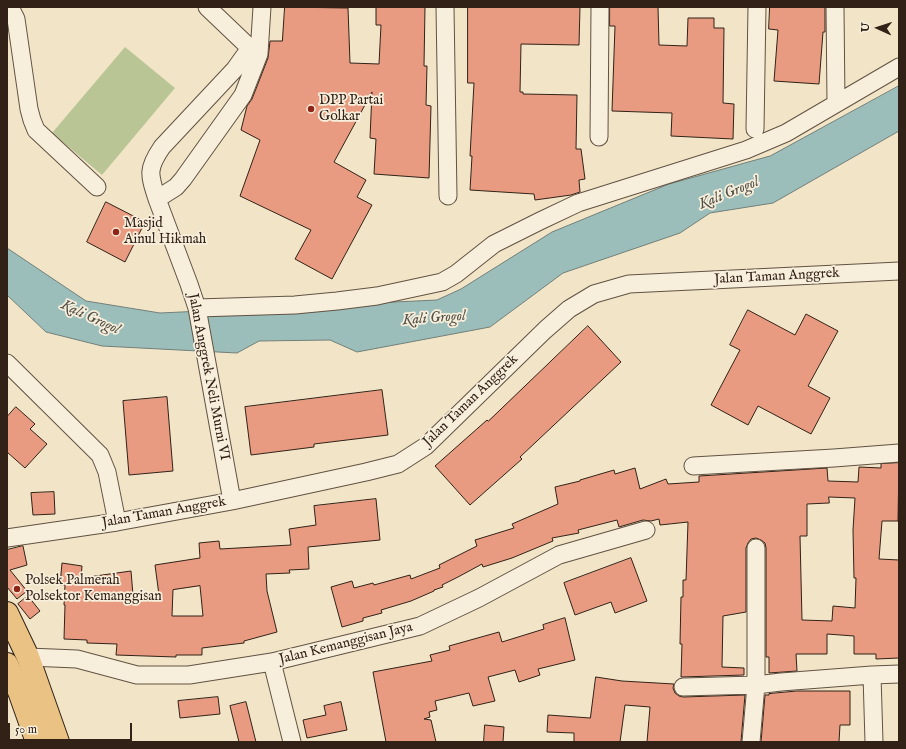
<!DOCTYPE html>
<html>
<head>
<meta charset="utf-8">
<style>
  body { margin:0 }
  #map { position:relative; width:906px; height:749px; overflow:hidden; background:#f2e5c7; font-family:"IM FELL English",serif }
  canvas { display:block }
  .frame { position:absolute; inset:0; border:8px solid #312117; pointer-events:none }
  .north { position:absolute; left:858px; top:8px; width:40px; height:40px; -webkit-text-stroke:3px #f7eedb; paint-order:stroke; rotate:273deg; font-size:11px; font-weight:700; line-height:16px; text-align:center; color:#312117 }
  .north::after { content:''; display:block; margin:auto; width:14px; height:18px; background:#312117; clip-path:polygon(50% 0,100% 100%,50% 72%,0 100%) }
  .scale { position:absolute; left:8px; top:723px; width:124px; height:18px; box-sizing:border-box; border:2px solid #312117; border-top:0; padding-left:5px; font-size:12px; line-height:14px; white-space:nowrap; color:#312117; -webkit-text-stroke:3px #f7eedb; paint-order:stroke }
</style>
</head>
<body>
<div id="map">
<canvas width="906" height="749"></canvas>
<div class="frame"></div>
<div class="north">U</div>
<div class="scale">50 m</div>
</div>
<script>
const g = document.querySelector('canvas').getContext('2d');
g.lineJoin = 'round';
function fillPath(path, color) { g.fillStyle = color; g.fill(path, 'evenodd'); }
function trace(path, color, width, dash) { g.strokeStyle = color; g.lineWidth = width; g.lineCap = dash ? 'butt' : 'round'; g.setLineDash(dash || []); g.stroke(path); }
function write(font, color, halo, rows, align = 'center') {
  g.font = font + ' "IM FELL English",serif'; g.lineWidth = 3.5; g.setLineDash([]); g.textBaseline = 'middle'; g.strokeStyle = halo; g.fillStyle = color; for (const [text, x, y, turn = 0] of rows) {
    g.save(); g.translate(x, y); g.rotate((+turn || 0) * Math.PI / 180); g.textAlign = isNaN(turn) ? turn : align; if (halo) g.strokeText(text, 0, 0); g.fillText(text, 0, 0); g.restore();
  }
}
const green = new Path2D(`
  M125,47L175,88L102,175L52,133Z`);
const water = new Path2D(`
  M899,86V131L773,203L710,213L680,233L563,273L490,327L357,352L330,340L259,341L237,353L102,346L46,332L7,295V248L86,301L160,313L437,300L461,289L552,232L669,184L770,156Z`);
const building = new Path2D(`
  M285,7L348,8L350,63L379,64L381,25H376V7H425L424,66H427L426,105L431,106L429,178L374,174L376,139L370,138L372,92L334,162L366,180L357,197L372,205L332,279L295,259L311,230L240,196L260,140L241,130L247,106L252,99L268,58L270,41H282Z
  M468,7H580L579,45L521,44L520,92H523V94L577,95L576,149H581L585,179L579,180L580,192L571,195L535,200L534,194L470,190L472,156H470L474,83H468Z
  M610,7H658L659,45L687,46L688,18H714V28H724L723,103L734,104L733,139L671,136L672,113L612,111L615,26H610Z
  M770,7H825V32H823L819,84L774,81L778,30L769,29Z
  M106,202L145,222L125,262L87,242Z
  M748,310L795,335L806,314L838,331L808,386L830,398L811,434L758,406L748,425L711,405L740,350L730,345Z
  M588,326L621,362L520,457L522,459L470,505L435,466L487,420L488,421Z
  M382,390L388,435L314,444V447L251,455L245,407Z
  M167,397L173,471L129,475L123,401Z
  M16,407L35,424L30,429L47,444L25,468L7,452V417Z
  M899,463L898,521H882L879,559L899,560V658L876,659V654H854V636L827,634V654H796L797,671L769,673V657H766V548L765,543L761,540L756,538L751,539L748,543L746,548V612L723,616L722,667L744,668V675L681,677L682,644H680L681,597H683V580H686L688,522L660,525L659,519L651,521L643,520L619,527L617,520L578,530L579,533L552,538L553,541L512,558L483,567L482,564L458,577L442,585L443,587L434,590V591L411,601L381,610L382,613L363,618V621L342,627L331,587L352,581L354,588L373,583L374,585L410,575L411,579L440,568L439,565L477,546L475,540L514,528L512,524L558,504L555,487L580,481V480L614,470L615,474L635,468L640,489L666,479L668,484L699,482V476L827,468L828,481L858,482L859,467L881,468V464ZM829,497L855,498L853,530L854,578H856L855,608L833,606L832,621L802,620L800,536H807V504L829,503Z
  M54,492L55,514L33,515L31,493Z
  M376,499L380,540L308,547L309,569L289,570L290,573L266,574L267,591L277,632L244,641V643L202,648V655H176V657L116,655L117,644L87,643V640L64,639L65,605H64L65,585H60L62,563L82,566L81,578L131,571L133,595H159L155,565L200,558L199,543L219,541L220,549L291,545L289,529L316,525L314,506ZM200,586L203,616H172L173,590Z
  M23,546L27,565L10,570L27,591L17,599L7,587V550Z
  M631,558L647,601L615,613L611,602L575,615L564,583Z
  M28,596L40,611L30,619L18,604Z
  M565,618L575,660L538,669L540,675L519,682L515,670L488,677L495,701L473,706L469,693L435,701L437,710L429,712L430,717L424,719L431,720L436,742H386L373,672L432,661L430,655L450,650L449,646L499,632L502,642L544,629L543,625Z
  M596,677L622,681L674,684L673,688L675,693L679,696L683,697L745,695L741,742H647L650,707L625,705L620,742H574V733L547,732L548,715L590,718Z
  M797,691H850V725H840L839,742H761L765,695H769V694Z
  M218,697L220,714L180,718L178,701Z
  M246,702L256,742H239L230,706Z
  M341,702L347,730L307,738L303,720L326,715L324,706Z
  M485,725L504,727L503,742H484Z`);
const minor = new Path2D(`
  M10,7L16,19L29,109L32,120L36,130L97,187
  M207,7L250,48L259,54
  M445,7L448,196
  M835,7L836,103
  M755,129L757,7
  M599,137L600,7
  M157,199C149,174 147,169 162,147L235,69L250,48
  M197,308L295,305L337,301L377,296L442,282L456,274L494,244L540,221L578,203L746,150L786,133L899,67
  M7,363L100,455L107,472L117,522
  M693,466L834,458L899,453
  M232,501L197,308L189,284L157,199L176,187L183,179L243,95L259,54L262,7
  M7,538L117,522L232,501L366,472L398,464L426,446L545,330L569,309L594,294L629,284L899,271
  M28,657L77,659L137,675H189L272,662L420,626L479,598L559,555L646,530
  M272,662L292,742
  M872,675L874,742
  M683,687L756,685L781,682L872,675L899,674
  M751,742L756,685V548`);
const primary = new Path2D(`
  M7,613L28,657L58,742`);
const motorway = new Path2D(`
  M7,664L20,694L37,742`);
const markers = [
  [311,109,4,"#8f2418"],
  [116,232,4,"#8f2418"],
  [17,589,4,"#8f2418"]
];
const poiNames = [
  ["DPP Partai",319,101],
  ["Golkar",319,117],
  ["Masjid",124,224],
  ["Ainul Hikmah",124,240],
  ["Polsek Palmerah",25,581],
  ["Polsektor Kemanggisan",25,597]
];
const streetNames = [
  ["Jalan Taman Anggrek",777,277,-3],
  ["Jalan Anggrek Neli Murni VI",208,377,79],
  ["Jalan Taman Anggrek",471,401,-44],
  ["Jalan Taman Anggrek",164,513,-10],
  ["Jalan Kemanggisan Jaya",346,644,-14]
];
const waterNames = [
  ["Kali Grogol",729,194,-22],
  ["Kali Grogol",90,318,25],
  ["Kali Grogol",434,319,-4]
];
fillPath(green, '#bac596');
fillPath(water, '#9cbebb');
trace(water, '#717f79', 1);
fillPath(building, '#e89b81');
trace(building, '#312117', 1);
trace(minor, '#615243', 19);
trace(primary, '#312117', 24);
trace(motorway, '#312117', 24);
trace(minor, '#f7eedb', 17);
trace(primary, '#e9c284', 22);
trace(motorway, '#e9c284', 22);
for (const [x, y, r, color] of markers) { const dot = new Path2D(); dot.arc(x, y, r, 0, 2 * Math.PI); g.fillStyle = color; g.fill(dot); trace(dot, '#f7eedb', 1.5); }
write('14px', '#312117', '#f7eedb', poiNames, 'left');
write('14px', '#312117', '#f7eedb', streetNames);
write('italic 15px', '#515048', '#f7eedb', waterNames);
</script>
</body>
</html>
